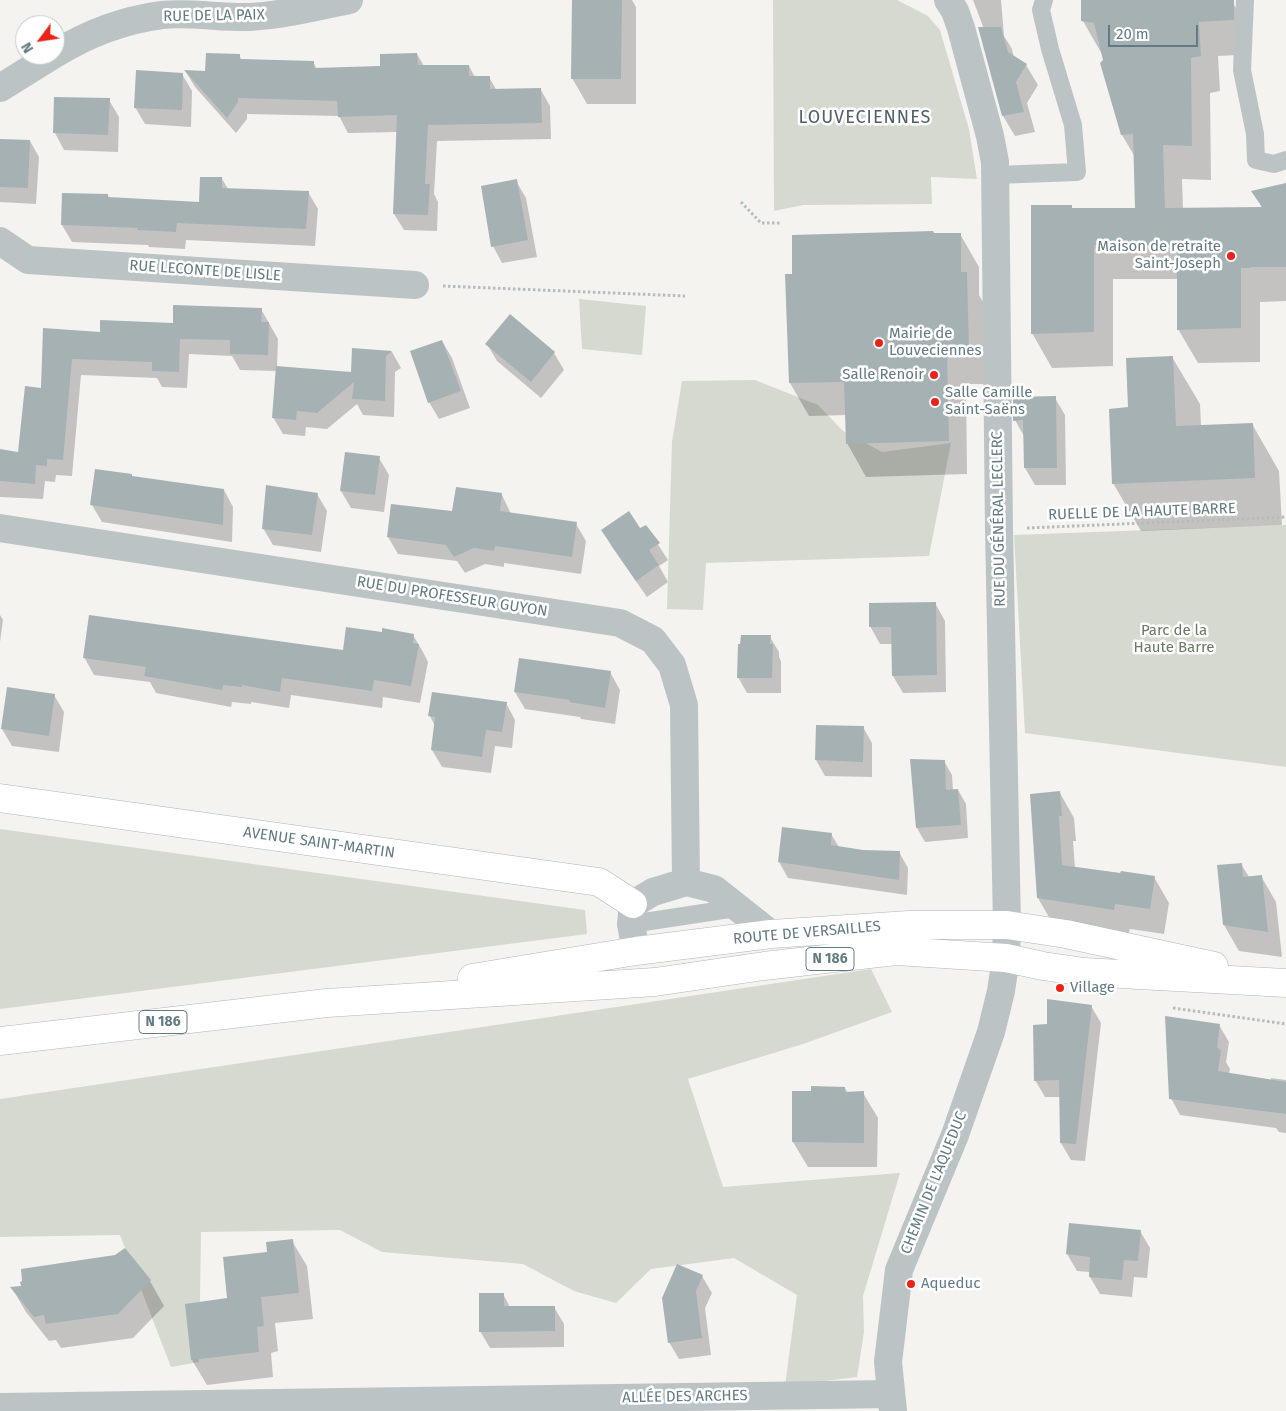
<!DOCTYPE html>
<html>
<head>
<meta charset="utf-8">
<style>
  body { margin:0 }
  #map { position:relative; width:1286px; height:1411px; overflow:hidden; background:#f4f3f0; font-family:"Fira Sans",sans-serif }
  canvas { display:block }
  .north { position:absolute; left:15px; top:15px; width:50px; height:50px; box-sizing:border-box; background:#fff; border:1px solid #c0cacd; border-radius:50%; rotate:239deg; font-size:14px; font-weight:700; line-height:20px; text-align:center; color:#627a82 }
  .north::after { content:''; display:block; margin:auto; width:18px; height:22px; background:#ea221a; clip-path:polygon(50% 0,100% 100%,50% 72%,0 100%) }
  .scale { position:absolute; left:1108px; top:25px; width:90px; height:22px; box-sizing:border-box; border:2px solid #627a82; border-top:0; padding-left:6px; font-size:15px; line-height:18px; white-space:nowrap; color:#627a82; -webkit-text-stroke:4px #fff; paint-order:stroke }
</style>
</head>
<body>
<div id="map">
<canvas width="1286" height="1411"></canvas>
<div class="north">N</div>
<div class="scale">20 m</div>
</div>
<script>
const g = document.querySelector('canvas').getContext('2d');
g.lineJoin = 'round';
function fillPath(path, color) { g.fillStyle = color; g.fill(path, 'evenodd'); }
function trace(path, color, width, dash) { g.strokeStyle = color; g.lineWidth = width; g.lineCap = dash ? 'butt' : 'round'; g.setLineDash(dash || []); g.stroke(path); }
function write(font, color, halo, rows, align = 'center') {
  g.font = font + ' "Fira Sans",sans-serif'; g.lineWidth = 5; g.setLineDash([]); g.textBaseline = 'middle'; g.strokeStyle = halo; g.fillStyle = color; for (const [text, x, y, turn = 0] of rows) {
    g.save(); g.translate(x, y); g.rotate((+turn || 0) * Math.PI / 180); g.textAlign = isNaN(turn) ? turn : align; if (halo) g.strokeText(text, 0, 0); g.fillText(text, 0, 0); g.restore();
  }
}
const green = new Path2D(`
  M773,0H897L928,16L940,30L969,129L977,179L931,177L932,204L803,205L774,211Z
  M579,299L646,306L642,355L582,349Z
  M755,380L818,405L843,431L882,452L951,443L929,556L706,563L703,610L667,609L672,442L682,381Z
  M1286,525V767L1025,733L1014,535Z
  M0,829L585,910L587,934L0,1009Z
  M871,969L892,1012L803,1044L688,1079L723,1187L900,1173L863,1296L864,1332L857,1377L785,1386L797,1295L734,1258L651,1269L616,1303L574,1291L523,1264L382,1252L340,1230L201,1232L199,1362L171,1367L120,1235L0,1237V1099Z`);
const shadow = new Path2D(`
  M572,0H632L636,7V104H587L572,78Z
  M973,0H1001L1004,36L1012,49L1014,58L1026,65L1038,85L1027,103L1035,132L1015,136L1003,116L984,29Z
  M1082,0H1231L1236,8L1237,55L1218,56L1220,91L1210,93L1211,180L1182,179L1183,209H1263L1253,192L1286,184V301L1260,302V362L1198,363L1178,329V279H1113V366L1052,368L1032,333L1071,206L1073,209H1136L1135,157L1122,135L1103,56L1083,21Z
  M417,54L424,66H469L475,77H489L497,91L541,90L550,106L551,139L437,141L434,194L438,202L437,231L404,230L394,214L397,132L348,133L339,116L247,114V119L236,133L195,87L186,72H207L239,55L242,61L313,62L317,69L382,67Z
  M182,74L192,91L191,127L145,124L135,107Z
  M109,100L119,117L118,152L64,150L55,133Z
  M0,140L30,141L39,157L36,204L0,202Z
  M222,179L228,189L308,192L318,209L315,246L186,240L185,249L149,247L148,245L72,242L62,225L108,195L109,198L200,204Z
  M516,181L526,198L537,257L502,263L493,246Z
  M934,234H960L979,267V295L986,307L988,384H966L967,474L866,477L847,443V415L809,416L790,383Z
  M261,309L278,339L277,367L352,373L353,349L392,352L401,368L395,372L394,417L363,415L357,404L327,429L306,427L305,436L283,434L273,417L277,371L240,370L232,356L189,354L187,388L162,387L157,378L81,375L72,476L56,475L55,482L45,481L43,499L0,497V450L19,453L42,389L45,330L101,333L174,324Z
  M442,341L452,358L470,408L439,419L429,402Z
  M487,344L554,353L564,370L541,398L497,361Z
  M1172,357L1200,404L1201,426L1252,424L1279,471L1282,525L1141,531L1113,483L1130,409Z
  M1055,398L1065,415L1066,485H1035L1025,468V438L1015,420Z
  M379,458L389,475L384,512L351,508L341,491Z
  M133,478L224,490L233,507L232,542L102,522L92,505Z
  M317,494L327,511L321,552L273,545L263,528Z
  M502,495L511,514L576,524L586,541L581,574L504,563V567L485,564L465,573L457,561L398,554L388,537Z
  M646,526L668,560L659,566L668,582L647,597L612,547L603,531L640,530Z
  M935,603L945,621L946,692L903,693L893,676V644H880L870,626Z
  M0,615L3,620L0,642Z
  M383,634L413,635L423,652L428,662L420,703L383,697L382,708L291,695L289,708L251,702V704L232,702L231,707L156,693L150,682L94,675L84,657L344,652Z
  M770,637L779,652V657L781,661V693H747L738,677Z
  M610,672L620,690L615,724L581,719L580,717L525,709L515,692Z
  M54,695L64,712L59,752L12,746L2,729Z
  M506,703L515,720L512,748L495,746L491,773L442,767L432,750L435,726L430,716Z
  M863,727L872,743V777L825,776L816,760Z
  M944,761L952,775L953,790H958L966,804L968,838L925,842L917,828Z
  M1060,793L1074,818L1076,841H1073L1075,868L1154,877L1169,903L1164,934L1130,929L1128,935L1053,924L1038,898Z
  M831,834L839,847L863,851L899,852L908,868L907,895L788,878L779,862Z
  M1241,864L1249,877L1261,876L1276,902L1282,957L1239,951L1224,925Z
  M1091,1006L1101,1023L1085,1161L1071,1160L1061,1143V1097H1045L1035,1080L1048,1025Z
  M1219,1025L1229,1042L1226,1062L1230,1069L1229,1074L1271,1080V1078L1286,1080V1133L1279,1132L1276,1128L1180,1115L1171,1098Z
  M845,1088L848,1093H863L878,1118L877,1167H808L793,1142L812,1092Z
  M1140,1231L1150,1248L1147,1278L1134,1277L1132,1297L1100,1294L1090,1277V1272L1077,1271L1067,1254Z
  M292,1241L307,1266L313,1319L275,1323L278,1351L271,1353L273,1377L207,1385L192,1360L229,1299Z
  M702,1276L712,1293L705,1308L711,1355L679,1359L669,1342Z
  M150,1281L164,1306L133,1338L61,1348L56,1340L49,1341L26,1312L12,1288Z
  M503,1294L510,1307H554L564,1324V1347L490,1348L480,1331Z`);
const building = new Path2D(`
  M572,0H622L621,79H571Z
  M1081,0H1234V20L1199,22L1201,56L1191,58L1192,146L1163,145L1165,208L1262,207L1251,191L1286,183V267H1251V268H1241V328L1177,330V245H1094V332L1031,334V205H1072V208H1135L1133,134L1121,135L1100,63L1103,60L1094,23L1081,21Z
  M978,27H1001L1008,52L1027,64L1016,82L1024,112L1002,116Z
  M206,53L240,54V59L314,61V68L380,66V54L417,53L418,65H469V76H490V89L541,88L542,123L428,125L425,184H430L428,215L393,214L397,115L338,117L337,101L238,98V102L227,118L184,70L205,71Z
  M136,70L183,73L182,110L134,108Z
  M54,97L110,98L108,135L53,133Z
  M0,139L30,140L28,188L0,187Z
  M200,177H222V188L309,191L306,229L177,223L176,232L137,230L138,228L61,225L62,193L108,194V197L199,202Z
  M517,179L528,240L491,247L481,186Z
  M933,231L934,233H961V272H967L969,351H947L949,441L846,444L844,382L789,383L785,274H792V235Z
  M173,305L262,308L261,322H269L268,355L230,354V340L180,339L179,372L152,371V362L72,359L63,460L47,459V466L36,465L35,484L0,481V449L18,452L25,386L41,388L43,328L100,332V320L173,323Z
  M510,314L555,352L531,382L485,344Z
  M442,340L461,391L428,403L410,351Z
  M352,348L392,351L386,356L385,401L352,399L354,382L317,413L297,411L296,420L272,418L276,366L351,372Z
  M1173,356L1176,426L1253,423L1255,478L1112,484L1109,409L1128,407L1126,358Z
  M1056,396L1057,468H1024L1023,420L1013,421V397Z
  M345,452L380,456L375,495L340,491Z
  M95,469L132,474V476L224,489L223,525L90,505Z
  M266,485L318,493L312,535L262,529Z
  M456,487L502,493L500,511L577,522L572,557L495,546L494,551L474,548L454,557L446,545L387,537L391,504L452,511Z
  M629,511L640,528L646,525L660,543L649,550L659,565L636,581L601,530Z
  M936,602L937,675L892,676L891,627H869V603Z
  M89,615L343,650L346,627L382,632V628L414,634L413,643L419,644L411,686L374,680L372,691L282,678L280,692L242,685V687L223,685L222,690L144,676L146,667L83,658Z
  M741,635H771L770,644H773L772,678H737L738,644H740Z
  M519,658L611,671L605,708L569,702L570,700L514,692Z
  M7,687L55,694L49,736L1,729Z
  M432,692L507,702L502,732L486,730L482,757L431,750L435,717L428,716Z
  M816,725L864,726L863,762L815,760Z
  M910,759L945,760L946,790L958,789L961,825L916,828Z
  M1060,791L1062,816H1059L1062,865L1120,873L1121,871L1155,876L1150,909L1115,904L1114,910L1037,898L1030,794Z
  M782,827L832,833L831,845L863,850L900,851L899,880L778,862Z
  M1242,863L1243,877L1262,875L1268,932L1223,925L1217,865Z
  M1047,999L1092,1005L1076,1144L1060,1143L1059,1080L1034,1081L1033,1025L1047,1024Z
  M1165,1016L1220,1024L1217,1047L1221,1051L1218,1071L1286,1082V1114L1169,1099Z
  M811,1086L845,1087V1092L864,1091V1143L792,1142V1091H811Z
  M1069,1223L1141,1230L1138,1261L1124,1260L1122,1280L1089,1277L1090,1257L1066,1254Z
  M293,1239L299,1293L261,1297L264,1326L257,1327L259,1352L191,1360L185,1304L227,1298L223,1257L267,1252L266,1242Z
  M125,1248L151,1280L118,1314L46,1324L44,1315L34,1317L10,1287L21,1286L20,1282L22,1281L21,1269L115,1255Z
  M677,1264L703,1275L696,1291L702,1338L668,1343L662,1298Z
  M479,1293H504V1306H555V1331L479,1332Z`);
const path = new Path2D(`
  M741,202L761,223H781
  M443,286L685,296
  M1027,528L1286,517
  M1173,1008L1286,1024`);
const lane = new Path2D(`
  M1245,0L1242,70L1255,134L1256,160L1274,164L1286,160
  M995,175L1077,172L1073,125L1050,49L1041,10L1044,0
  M631,924L736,908`);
const street = new Path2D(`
  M55,54C87,34 124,20 162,15C189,12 223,18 250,17C284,15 316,7 349,0
  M0,88L53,55
  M0,241L28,260L415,285
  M0,528L620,623L653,640L672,665L684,705L686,882
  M636,951L631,924L633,904L653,892L686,882L714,889L771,934
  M0,1407L891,1394
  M893,1411L888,1362L899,1270L955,1135L991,1032L1001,991L1006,958L1007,925L999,530L995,162L990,136L961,28L955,11L948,0`);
const secondary = new Path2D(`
  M0,798L599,882L633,904`);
const primary = new Path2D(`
  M472,978L636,951L771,934L909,925H1007L1066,934L1214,966
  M0,1041L327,1003L655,982L764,966L896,951L1006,958L1043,966L1084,972L1286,983`);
const markers = [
  [1231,256,5,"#ea221a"],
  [879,343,5,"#ea221a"],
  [934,375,5,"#ea221a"],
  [935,402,5,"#ea221a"],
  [1060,988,5,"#ea221a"],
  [911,1284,5,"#ea221a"]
];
const shields = [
  [830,959,48],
  [163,1022,48]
];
const shieldNames = [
  ["N 186",830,959],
  ["N 186",163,1022]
];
const streetNames = [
  ["RUE DE LA PAIX",214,16,-1],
  ["RUE LECONTE DE LISLE",205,271,4],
  ["RUELLE DE LA HAUTE BARRE",1142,512,-2],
  ["RUE DU GÉNÉRAL LECLERC",999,519,-91],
  ["RUE DU PROFESSEUR GUYON",452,597,9],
  ["AVENUE SAINT-MARTIN",319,843,8],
  ["ROUTE DE VERSAILLES",807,933,-5],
  ["CHEMIN DE L'AQUEDUC",934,1183,-68],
  ["ALLÉE DES ARCHES",685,1397,-1]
];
const poiNames = [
  ["Maison de retraite",1221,247,"right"],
  ["Saint-Joseph",1221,264,"right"],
  ["Mairie de",889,334],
  ["Louveciennes",889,351],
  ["Salle Renoir",924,375,"right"],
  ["Salle Camille",945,393],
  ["Saint-Saëns",945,410],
  ["Village",1070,988],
  ["Aqueduc",921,1284]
];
const parkNames = [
  ["Parc de la",1174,631],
  ["Haute Barre",1174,648]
];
const quarterNames = [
  ["LOUVECIENNES",865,118]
];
fillPath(green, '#d5d9cf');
fillPath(shadow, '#0003');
fillPath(building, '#a5b1b3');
trace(secondary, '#acb5b8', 29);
trace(primary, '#b0b6b9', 29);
trace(path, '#b6bbbc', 3, [2.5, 2.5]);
trace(lane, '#bcc3c5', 18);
trace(street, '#bcc3c5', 28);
trace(secondary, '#fff', 28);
trace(primary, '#fff', 28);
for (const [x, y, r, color] of markers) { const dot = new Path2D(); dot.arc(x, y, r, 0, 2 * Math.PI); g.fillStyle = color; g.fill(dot); trace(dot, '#fff', 2); }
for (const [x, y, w] of shields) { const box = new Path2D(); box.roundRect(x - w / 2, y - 11.5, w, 23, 4); g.fillStyle = '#fff'; g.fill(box); trace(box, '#627a82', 1); }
write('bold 14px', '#627a82', null, shieldNames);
write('15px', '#627a82', '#fff', streetNames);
write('15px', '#627a82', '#fff', poiNames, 'left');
write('15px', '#6a7961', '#fff', parkNames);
g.letterSpacing = '1px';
write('18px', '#506167', '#fff', quarterNames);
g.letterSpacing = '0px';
</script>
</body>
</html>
